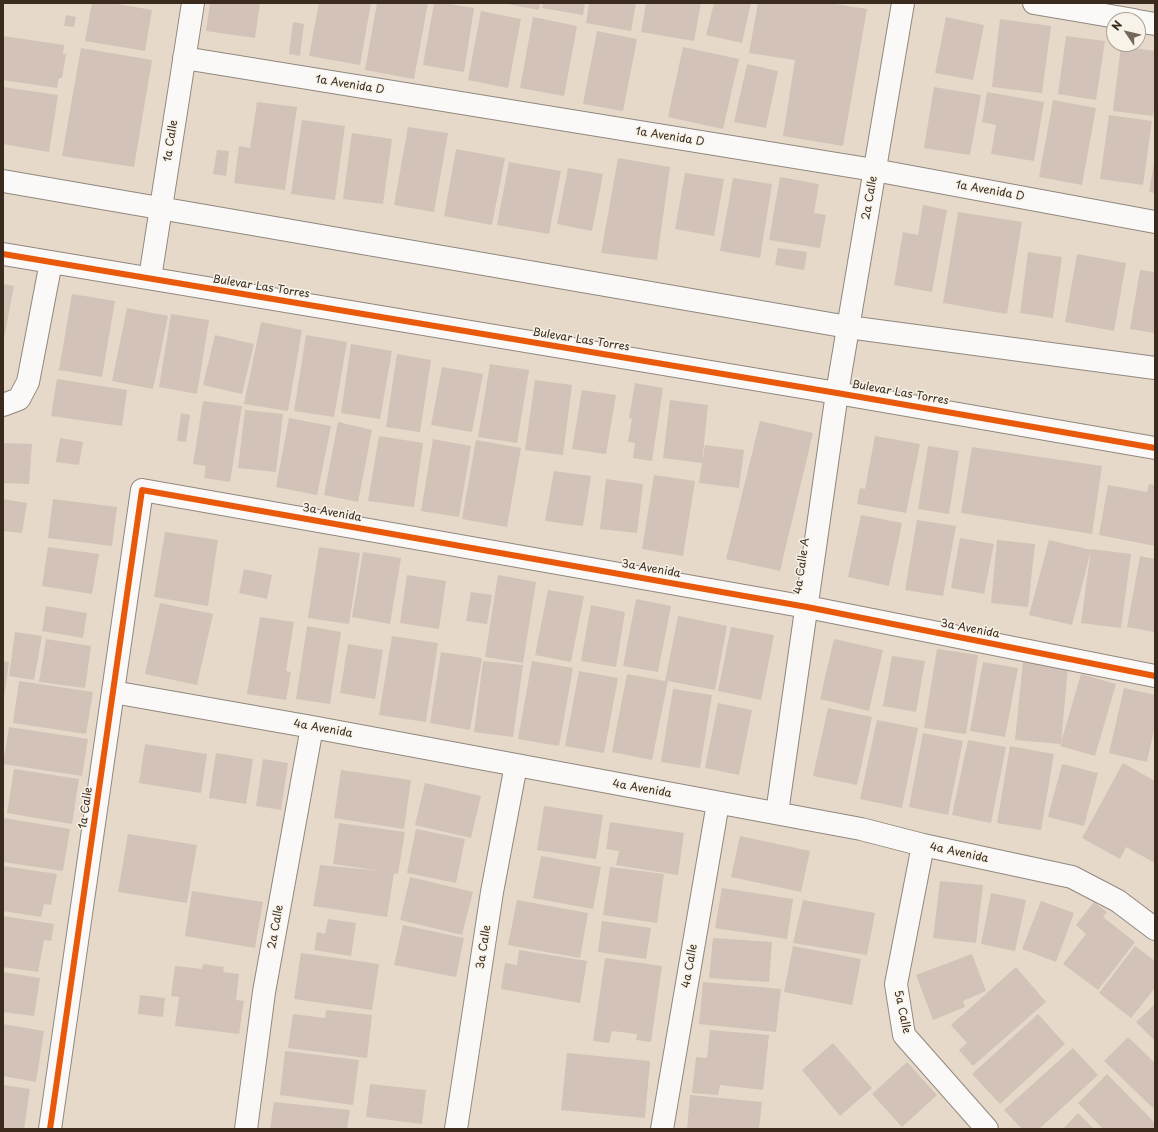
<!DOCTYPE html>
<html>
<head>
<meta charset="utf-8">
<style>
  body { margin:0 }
  #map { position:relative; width:1158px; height:1132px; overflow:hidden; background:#e6d9ca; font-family:"Playpen Sans",sans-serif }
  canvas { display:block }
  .frame { position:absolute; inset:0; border:4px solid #3b2a1e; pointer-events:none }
  .north { position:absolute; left:1106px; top:12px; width:40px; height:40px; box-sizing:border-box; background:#f7f3e8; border:1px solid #aca397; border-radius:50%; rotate:305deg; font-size:11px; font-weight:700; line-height:16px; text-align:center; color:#3b2a1e }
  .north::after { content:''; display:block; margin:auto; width:14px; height:18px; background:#77675a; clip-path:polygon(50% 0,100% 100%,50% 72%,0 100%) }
</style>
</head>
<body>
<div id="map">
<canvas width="1158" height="1132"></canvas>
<div class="frame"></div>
<div class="north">N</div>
</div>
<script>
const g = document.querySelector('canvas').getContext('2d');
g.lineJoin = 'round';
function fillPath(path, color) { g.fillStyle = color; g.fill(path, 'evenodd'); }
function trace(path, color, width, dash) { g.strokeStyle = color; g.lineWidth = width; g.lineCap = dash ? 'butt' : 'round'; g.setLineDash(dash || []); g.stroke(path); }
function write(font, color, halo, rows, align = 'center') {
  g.font = font + ' "Playpen Sans",sans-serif'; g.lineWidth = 3; g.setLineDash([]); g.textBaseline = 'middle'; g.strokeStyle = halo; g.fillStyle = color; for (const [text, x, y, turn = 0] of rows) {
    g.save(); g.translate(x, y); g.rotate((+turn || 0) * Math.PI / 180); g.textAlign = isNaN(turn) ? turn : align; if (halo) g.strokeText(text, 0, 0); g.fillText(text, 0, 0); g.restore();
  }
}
const building = new Path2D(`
  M92,3H112L152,10L145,51L85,41Z
  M210,3H260L255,38L206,31Z
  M319,3H371L360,65L309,56Z
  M377,3H428L414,79L365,70Z
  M434,3H443L474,8L464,72L423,65Z
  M502,3H540L539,10Z
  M543,3H585L583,15L542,8Z
  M589,3H636L631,31L586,23Z
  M646,3H701L694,41L641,32Z
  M714,3H751L742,43L706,35Z
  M758,3H829L867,9L843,146L783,136L795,60L749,53Z
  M481,11L521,19L508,88L468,80Z
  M66,15L76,17L74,27L64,26Z
  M533,17L577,26L564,96L520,88Z
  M946,17L984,25L973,80L935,73Z
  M1000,19L1051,26L1042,93L992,87Z
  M293,22L304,24L300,56L289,54Z
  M597,31L637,39L623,111L583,104Z
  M3,36L64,45L63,54H66L62,78H59L57,88L3,80Z
  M1066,36L1105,41L1096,100L1058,94Z
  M1121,46L1155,51V99L1153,116L1113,111Z
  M683,47L739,59L723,129L668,117Z
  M81,48L152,60L134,167L62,156Z
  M747,64L778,71L766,128L734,122Z
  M3,87L58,95L49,152L3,144Z
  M934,87L981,95L970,155L924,148Z
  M987,92L1044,102L1034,161L991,154L996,125L982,122Z
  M1053,100L1096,108L1082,185L1039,177Z
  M257,102L297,107L285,190L234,183L239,146L250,148Z
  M1109,115L1152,121L1143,185L1100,179Z
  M302,120L345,126L335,200L291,194Z
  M408,127L448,133L434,212L394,205Z
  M352,133L392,139L383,204L343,199Z
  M456,149L505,158L492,225L444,216Z
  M217,150L229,151L226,176L213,174Z
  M618,158L670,167L657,260L601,253Z
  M509,162L561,171L549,234L497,225Z
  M1154,163H1155V193L1149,192Z
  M568,168L603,174L592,231L557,224Z
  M685,173L724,179L714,236L675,229Z
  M780,177L819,184L814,213L826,215L820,248L769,240Z
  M733,178L772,184L760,258L720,251Z
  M923,205L947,210L932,292L894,285L903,232L918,235Z
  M958,212L1022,222L1007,314L943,303Z
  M778,248L807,252L804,270L775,265Z
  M1028,252L1062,257L1053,318L1020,313Z
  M1077,254L1126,263L1114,331L1065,322Z
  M1140,270L1155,272V333L1130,329Z
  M3,284L14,286L4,338H3Z
  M72,294L115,301L102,377L59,370Z
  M127,308L168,316L153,389L112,381Z
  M171,314L209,320L197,394L159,387Z
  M261,322L302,330L288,411L244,404Z
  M215,335L254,344L242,394L203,385Z
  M306,335L347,342L334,417L294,411Z
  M351,344L392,351L380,419L341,413Z
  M397,354L431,360L420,432L386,427Z
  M490,364L529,370L517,443L478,437Z
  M442,367L483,374L472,432L431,425Z
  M57,379L127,390L122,426L51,416Z
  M535,380L572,385L563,455L525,450Z
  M635,383L663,388L652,461L633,458L635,443L628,442L632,419L629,418Z
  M582,390L616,395L606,454L572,449Z
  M670,400L708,405L702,463L663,458Z
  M203,401L242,406L230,482L204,478L206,466L193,464Z
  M245,410L283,414L276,472L238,468Z
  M181,413L190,415L186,442L177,441Z
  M289,418L331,426L317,495L276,487Z
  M760,421L813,433L780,571L726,559Z
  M338,422L372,430L358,502L324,495Z
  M379,436L423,443L414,507L368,501Z
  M875,436L920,444L906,513L857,504L860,488L865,489Z
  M60,438L83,442L79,465L56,462Z
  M433,439L471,446L459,517L421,511Z
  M476,440L521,448L507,527L462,519Z
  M3,443L32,444L29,484L3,483Z
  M705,445L744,450L739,488L699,483Z
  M928,446L959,451L949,514L918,509Z
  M972,447L1102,466L1092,534L961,513Z
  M554,471L591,476L583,526L545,521Z
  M654,475L695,481L683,556L642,549Z
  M606,479L643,484L637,533L600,529Z
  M1149,484L1155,485V546L1099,535L1108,485L1147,492Z
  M3,499L27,503L22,533L3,531Z
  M53,499L117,507L112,546L48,538Z
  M861,515L902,523L889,586L848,577Z
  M917,520L956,526L943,596L905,590Z
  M165,532L218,540L208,606L154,597Z
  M960,538L994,544L984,594L951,588Z
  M997,540L1035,544L1028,607L991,603Z
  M1049,540L1091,550L1072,625L1029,615Z
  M48,547L99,554L92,594L42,586Z
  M319,547L360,553L349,624L308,618Z
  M1091,549L1131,554L1121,628L1081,623Z
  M363,552L401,558L390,624L352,617Z
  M1140,556L1155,559V632L1127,627Z
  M244,569L272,575L267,599L239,593Z
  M407,575L446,581L439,629L400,623Z
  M498,575L536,582L523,663L485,657Z
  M548,590L584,596L571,662L535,655Z
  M471,592L492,595L487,624L466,621Z
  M636,599L671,606L658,672L623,666Z
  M160,603L213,614L197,685L145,674Z
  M591,605L625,612L616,667L581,661Z
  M46,606L87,613L83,638L42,631Z
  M678,616L727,626L715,690L668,681L652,760L612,752L627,674L665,681Z
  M260,617L294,622L286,671L291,672L286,700L247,694Z
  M307,626L341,632L330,704L296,699Z
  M731,627L774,635L761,700L718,691Z
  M15,632L42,636L34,680L9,676Z
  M392,636L438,643L426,722L379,715Z
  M46,639L91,646L85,688L39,682Z
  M834,639L883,650L869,711L820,699Z
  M348,644L383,650L375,699L340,693Z
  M937,649L978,655L966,734L924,728Z
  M441,652L482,658L470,730L430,723Z
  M892,656L925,661L916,712L883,706Z
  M3,661L9,662L4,698H3Z
  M483,661L523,665L513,737L474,732Z
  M532,661L573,668L559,746L518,739Z
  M1023,661L1068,666L1061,744L1015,740Z
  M983,662L1018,668L1005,737L970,731Z
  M579,671L618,678L604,753L565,746Z
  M1081,674L1116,684L1095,756L1060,746Z
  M19,681L93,692L86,734L13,723Z
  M1124,688L1155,695V726L1147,762L1109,753Z
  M673,689L712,695L700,768L661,762Z
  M718,703L752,710L739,775L705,768Z
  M828,708L872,717L857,785L813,776Z
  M877,720L918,728L902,808L860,799Z
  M9,727L88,739L82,776L3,764Z
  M923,733L963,741L948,815L909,807Z
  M968,740L1006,747L991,823L952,815Z
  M145,744L207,754L201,793L139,783Z
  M1010,746L1054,754L1041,830L997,823Z
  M216,753L253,759L246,804L209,798Z
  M263,759L288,763L281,810L256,806Z
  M1123,763L1155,781V796L1154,798L1155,799V863L1126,847L1120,859L1082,838Z
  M1062,764L1098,773L1084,826L1048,817Z
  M14,769L79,779L72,824L7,813Z
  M341,770L411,780L404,829L334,818Z
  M425,783L481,796L471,838L415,825Z
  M544,806L603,815L596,859L537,850Z
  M3,818L70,829L63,871L3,862Z
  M610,822L684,833L678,875L616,865L619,851L606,849Z
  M339,823L405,832L398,874L394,873L387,917L313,906L320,865L383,871L333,864Z
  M416,829L465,839L456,883L407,873Z
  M128,834L197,845L187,903L118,892Z
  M740,836L810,851L801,892L731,877Z
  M541,856L601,867L593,909L533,898Z
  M3,866L57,874L51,905L44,904L41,917L3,911Z
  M610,867L664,874L657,923L603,915Z
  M410,877L473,892L462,935L400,920Z
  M940,881L983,885L976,943L933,938Z
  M722,888L793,899L787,939L715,928Z
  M192,891L263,902L255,948L185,936Z
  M991,893L1026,900L1015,951L981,944Z
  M517,900L588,913L580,958L508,945Z
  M803,900L875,913L867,955L793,943Z
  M1041,901L1074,913L1056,962L1022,949Z
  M1094,902L1107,912L1103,917L1135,942L1098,990L1063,964L1086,934L1076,925Z
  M3,916L54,924L51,941L44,940L38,972L3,967Z
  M328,919L356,923L351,956L314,950L317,932L325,934Z
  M602,921L651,928L646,959L598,952Z
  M403,925L464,938L456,977L394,965Z
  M713,938L772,942L769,982L709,978Z
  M793,946L861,959L852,1005L784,992Z
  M1135,946L1155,961V988L1131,1018L1099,993Z
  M519,950L587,961L580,1003L501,989L505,963L517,965Z
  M301,953L379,964L372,1010L294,999Z
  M972,954L986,991L963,1001L965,1007L933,1020L916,975Z
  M605,958L662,966L651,1042L636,1040L637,1034L612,1031L609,1043L593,1041Z
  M203,964L224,967L223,972L239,974L236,1000L244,1001L239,1034L175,1026L179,997L171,996L175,966L202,969Z
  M1016,967L1046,1002L973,1066L959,1050L967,1043L951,1025Z
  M3,972L40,978L34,1016L3,1012Z
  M703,982L781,989L776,1032L699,1024Z
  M140,995L165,998L163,1017L138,1014Z
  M1155,1004V1041L1136,1022Z
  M326,1010L372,1015L367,1058L288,1048L293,1014L325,1018Z
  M1038,1014L1065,1044L1000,1104L972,1074Z
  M3,1024L44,1031L36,1082L3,1076Z
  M710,1030L769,1035L763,1090L720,1085L718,1095L692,1093L696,1057L707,1058Z
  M1128,1037L1155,1063V1105L1153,1108L1104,1061Z
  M833,1043L872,1088L840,1116L802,1070Z
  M1073,1048L1098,1075L1039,1129H1022L1004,1110Z
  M285,1051L359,1060L353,1105L280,1095Z
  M567,1053L650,1061L645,1118L561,1110Z
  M907,1062L937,1095L902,1127L872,1094Z
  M1107,1074L1155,1123V1129H1103L1078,1103Z
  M370,1084L426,1090L422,1124L366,1117Z
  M3,1085L30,1089L24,1129H3Z
  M690,1095L762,1102L759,1129H687Z
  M274,1102L350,1110L347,1129H270Z
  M1078,1113L1094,1129H1063Z`);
const minor = new Path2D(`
  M1034,3L1134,20
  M1138,21L1155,24
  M184,58L874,170L1155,222
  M3,181L848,327L1155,368
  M3,254L837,393L1155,448
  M150,278L193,3
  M3,405L19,399L28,382L51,262
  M113,692L312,727L861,829L923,845L1072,877L1118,901L1155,929
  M777,813L837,393L903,3
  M923,845L896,984L904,1035L987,1129
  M50,1129L142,490L807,607L1155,676
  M246,1129L264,992L312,727
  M456,1129L492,892L516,765
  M662,1129L718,803`);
const cycleway = new Path2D(`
  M3,254L837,393L1155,448
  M50,1129L142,490L807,607L1155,676`);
const streetNames = [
  ["1a Avenida D",350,85,9],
  ["1a Avenida D",670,137,9],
  ["1a Calle",171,141,-81],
  ["1a Avenida D",990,191,10],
  ["2a Calle",870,198,-80],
  ["Bulevar Las Torres",261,287,9],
  ["Bulevar Las Torres",581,340,9],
  ["Bulevar Las Torres",900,393,10],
  ["3a Avenida",332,513,10],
  ["4a Calle A",802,566,-82],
  ["3a Avenida",651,569,10],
  ["3a Avenida",970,629,11],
  ["4a Avenida",323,729,10],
  ["4a Avenida",642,789,10],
  ["1a Calle",86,808,-82],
  ["4a Avenida",959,853,12],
  ["2a Calle",276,927,-80],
  ["3a Calle",484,947,-81],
  ["4a Calle",690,966,-80],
  ["5a Calle",902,1012,78]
];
fillPath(building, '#d3c2b7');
trace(minor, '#91887f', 24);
trace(minor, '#fbf9f7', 22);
trace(cycleway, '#e8590c', 6);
write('11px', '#3b2a1e', '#f7f3e8', streetNames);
</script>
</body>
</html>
